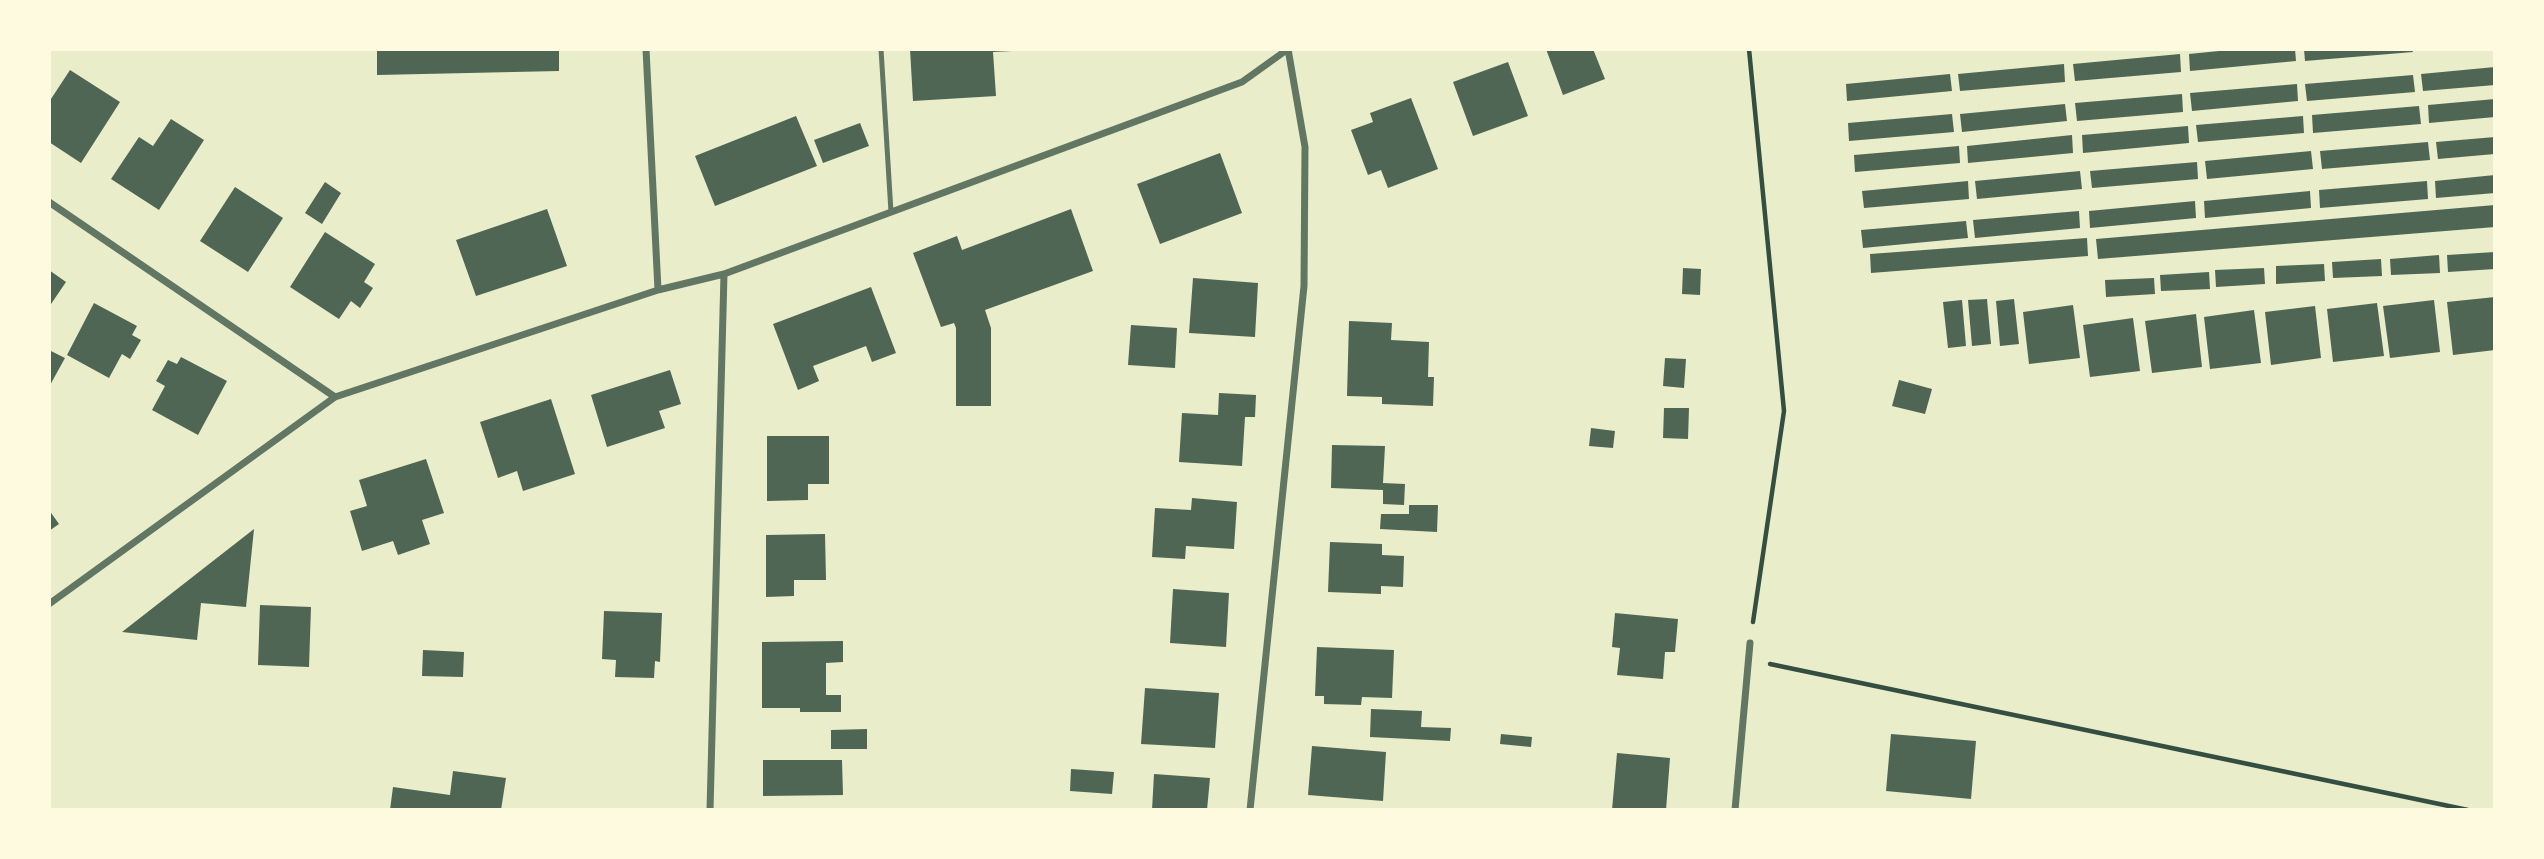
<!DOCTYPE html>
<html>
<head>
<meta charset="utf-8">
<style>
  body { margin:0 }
  #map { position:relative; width:2544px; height:859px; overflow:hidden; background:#e9edc9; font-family:"Nunito Sans",sans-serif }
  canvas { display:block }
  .frame { position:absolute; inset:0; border:51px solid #fefae0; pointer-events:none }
</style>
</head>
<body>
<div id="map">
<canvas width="2544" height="859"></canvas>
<div class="frame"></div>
</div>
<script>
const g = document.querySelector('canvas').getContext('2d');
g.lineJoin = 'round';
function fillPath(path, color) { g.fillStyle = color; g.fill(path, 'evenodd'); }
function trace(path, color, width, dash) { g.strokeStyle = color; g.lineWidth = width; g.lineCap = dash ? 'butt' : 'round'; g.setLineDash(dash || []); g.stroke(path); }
const building = new Path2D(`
  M377,49H559V71L377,75Z
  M910,49H1012V51L993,52L996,96L913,101Z
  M1546,49H1593L1605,79L1563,95Z
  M2239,49H2295L2296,61L2190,71L2189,54Z
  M2304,49H2412L2413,52L2305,61Z
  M2180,54L2181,72L2075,81L2073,64Z
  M1508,62L1528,116L1473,136L1453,82Z
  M2064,64L2065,82L1960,91L1958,74Z
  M2495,67V85L2423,91L2421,74Z
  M70,70L120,102L81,163L49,142V102Z
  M1950,74L1952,91L1847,101L1846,84Z
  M2413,75L2415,92L2307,101L2305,84Z
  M2297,84L2298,101L2192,111L2190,93Z
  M2182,94L2183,112L2077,121L2075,103Z
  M1411,98L1438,169L1388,188L1381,170L1368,175L1351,130L1373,122L1370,113Z
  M2495,99V117L2429,123L2428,105Z
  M2065,104L2067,121L1962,132L1960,114Z
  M2419,106L2421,124L2313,133L2312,115Z
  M1952,114L1954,132L1849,141L1848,123Z
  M796,116L817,166L715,206L695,156Z
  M2303,116L2304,133L2198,142L2196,125Z
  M171,119L204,140L159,210L111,179L139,137L153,146Z
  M860,123L869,146L823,163L814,140Z
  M2188,126L2189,143L2083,153L2082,135Z
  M2072,135L2073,153L1968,163L1967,146Z
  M2495,137V154L2438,159L2436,142Z
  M2428,142L2430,160L2322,169L2320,151Z
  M1959,146L1960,163L1855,172L1854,155Z
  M2311,151L2313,169L2207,179L2205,161Z
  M1220,153L1242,213L1160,244L1137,184Z
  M2197,162L2198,179L2092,188L2090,171Z
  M2080,171L2082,189L1977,199L1975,181Z
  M2495,175V193L2436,198L2435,181Z
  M1968,181L1969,199L1864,208L1862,191Z
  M2427,181L2428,199L2320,208L2319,190Z
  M325,182L341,193L322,224L305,213Z
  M235,187L283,218L248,272L200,241Z
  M2310,191L2311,208L2205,218L2204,201Z
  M2195,201L2196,218L2090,228L2089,211Z
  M2495,205V227L2098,259L2096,239Z
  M547,209L567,266L476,296L456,240Z
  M1071,209L1093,271L985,310L991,328V406H956V328L954,323L941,327L913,253L957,236L962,250Z
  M2079,211L2080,228L1975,238L1973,220Z
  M1966,221L1968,238L1863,248L1861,230Z
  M325,232L375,264L364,282L373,288L360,308L351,301L339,319L290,287Z
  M2087,238L2088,256L1871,273L1870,254Z
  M2495,252V269L2448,272L2447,255Z
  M2439,255L2440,273L2391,275L2390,259Z
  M2381,259L2382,276L2333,278L2332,262Z
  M2324,264L2325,281L2276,284V266Z
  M1683,268L1701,269L1700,295L1682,294Z
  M2264,268L2265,284L2216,287L2215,270Z
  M49,270L66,282L49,307Z
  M2209,272L2210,289L2161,291L2160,275Z
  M1193,278L1258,283L1255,337L1189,333Z
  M2154,278L2155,294L2106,297L2105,280Z
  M871,287L896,353L872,362L866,346L813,366L819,381L798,390L773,324Z
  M2495,297V350L2453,355L2447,302Z
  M1987,299L1991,344L1972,346L1968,300Z
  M2014,299L2019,344L2000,346L1996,301Z
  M1962,300L1966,346L1948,348L1943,302Z
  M2434,300L2440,352L2390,358L2383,306Z
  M94,303L137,326L132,335L141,340L130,359L122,354L109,378L67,355Z
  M2377,303L2384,356L2333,362L2327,309Z
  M2073,305L2080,358L2029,364L2023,312Z
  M2315,306L2321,358L2271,365L2265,312Z
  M2254,310L2261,363L2210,369L2204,317Z
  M2196,314L2202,367L2152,373L2145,321Z
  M2133,318L2140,371L2090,377L2083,325Z
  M1349,321L1392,323L1391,340L1429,342L1428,377H1434L1433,406L1382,404V397L1347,396Z
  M1131,325L1177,328L1175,368L1128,365Z
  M51,351L65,358L49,387V355Z
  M181,357L227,381L198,435L152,410L165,386L156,381L168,360L177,364Z
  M1665,358L1686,359L1684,388L1663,386Z
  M670,370L681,404L659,411L665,428L607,447L591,395Z
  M1899,380L1932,389L1925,414L1892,406Z
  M1219,393L1256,395L1255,417H1245L1242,466L1179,462L1182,413L1218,415Z
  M551,399L575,474L523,491L517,471L498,478L480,422Z
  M1664,408H1689L1688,439L1663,438Z
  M1591,428L1615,431L1613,448L1589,446Z
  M767,436H829V484H808V500L767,501Z
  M1332,445L1385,446L1383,483L1405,484L1404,505L1383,504V490L1331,488Z
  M426,459L444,513L422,520L430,544L398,555L393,541L362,551L350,511L367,506L359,480Z
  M1192,498L1237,502L1234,549L1186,546L1185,559L1152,557L1155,508L1191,510Z
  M1409,505H1438L1437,532L1380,529L1381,514H1409Z
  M49,510L59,524L49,531Z
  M254,529L246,607L201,603L197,640L122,632Z
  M825,534L826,580H794V596L766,597V535Z
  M1330,542L1382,544V555L1404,556L1403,587L1381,586V594L1328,592Z
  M1173,589L1229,593L1226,647L1170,643Z
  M260,605L311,607L309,667L258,665Z
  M604,611L662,613L660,662L655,661L654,678L615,677L616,660L602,659Z
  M1615,613L1678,619L1675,652H1665L1663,679L1617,675L1620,648L1612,647Z
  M843,641V662L826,663V695H841V712H800V708H762V642Z
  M1317,647L1394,650L1392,698L1362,697L1361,705L1324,704V696H1315Z
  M423,650L464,652L463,677L422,676Z
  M1145,688L1219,693L1215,748L1141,744Z
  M1371,709L1422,711L1421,727L1451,728L1450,741L1370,737Z
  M867,729V749H831V730Z
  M1501,734L1532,737L1531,747L1500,744Z
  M1891,734L1976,741L1971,799L1886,791Z
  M1312,746L1386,752L1383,801L1308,795Z
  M1617,753L1670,758L1666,810H1612Z
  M763,760H842L843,795L763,796Z
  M1071,769L1114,772L1112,794L1070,791Z
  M453,771L506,778L501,810H390L393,787L450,795Z
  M1154,774L1210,778L1207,810H1152Z`);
const path = new Path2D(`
  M1749,49L1784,411L1753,622
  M1770,664L2468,810`);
const service = new Path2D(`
  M881,49L891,212`);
const minor = new Path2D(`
  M646,49L658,290
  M49,202L335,397
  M49,604L335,397L658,290L724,274L1242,82L1288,49
  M710,810L724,274
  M1250,810L1304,286L1305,147L1288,49
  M1735,810L1750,643`);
fillPath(building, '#4f6655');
trace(path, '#344e41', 4.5);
trace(service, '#617663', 5);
trace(minor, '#617663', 7);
</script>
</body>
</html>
